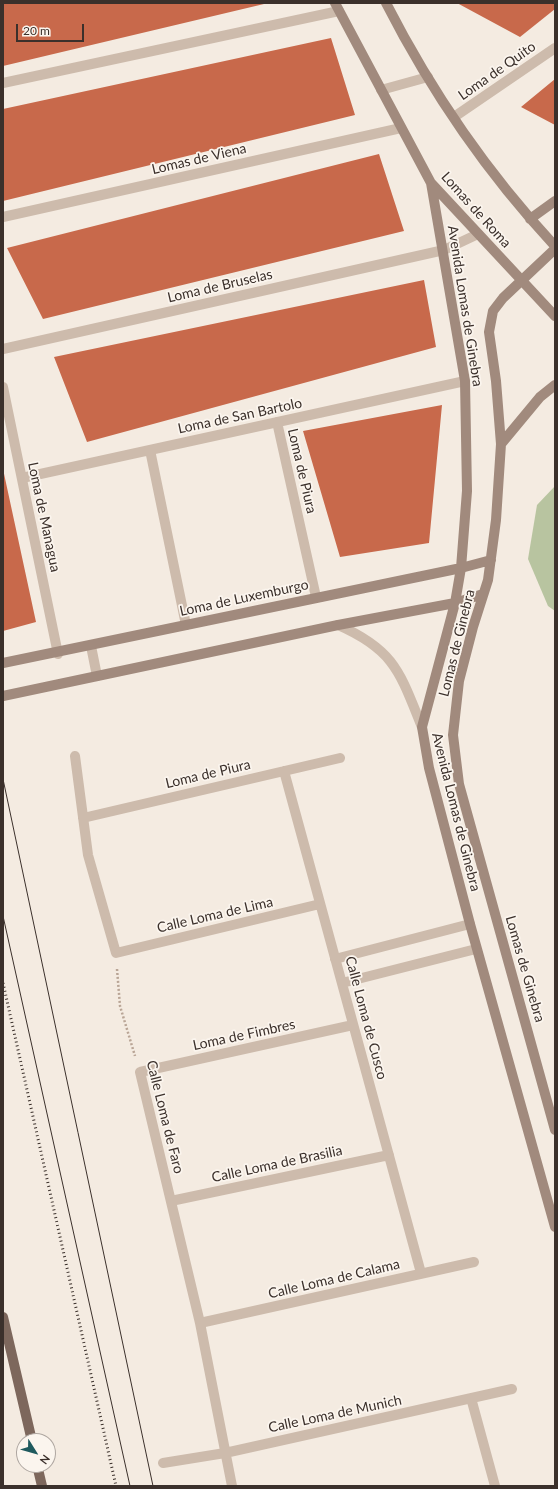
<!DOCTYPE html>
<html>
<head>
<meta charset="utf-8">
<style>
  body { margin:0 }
  #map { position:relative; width:558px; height:1489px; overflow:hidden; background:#f4ebe1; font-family:Lato,sans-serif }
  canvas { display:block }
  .frame { position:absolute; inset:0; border:4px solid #3b302b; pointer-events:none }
  .north { position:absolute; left:16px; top:1433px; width:40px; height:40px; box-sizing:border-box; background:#fbf5ee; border:1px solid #aea6a0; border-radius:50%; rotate:127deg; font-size:11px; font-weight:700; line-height:16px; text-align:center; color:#3b302b }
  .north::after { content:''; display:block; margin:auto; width:14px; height:18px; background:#1f5a5e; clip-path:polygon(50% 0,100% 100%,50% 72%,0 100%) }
  .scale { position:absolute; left:16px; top:24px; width:68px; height:18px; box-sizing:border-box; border:2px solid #3b302b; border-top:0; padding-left:5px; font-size:12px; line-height:14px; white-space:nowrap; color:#3b302b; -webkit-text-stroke:3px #fbf5ee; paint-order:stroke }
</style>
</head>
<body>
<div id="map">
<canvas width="558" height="1489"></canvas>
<div class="frame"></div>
<div class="north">N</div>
<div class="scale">20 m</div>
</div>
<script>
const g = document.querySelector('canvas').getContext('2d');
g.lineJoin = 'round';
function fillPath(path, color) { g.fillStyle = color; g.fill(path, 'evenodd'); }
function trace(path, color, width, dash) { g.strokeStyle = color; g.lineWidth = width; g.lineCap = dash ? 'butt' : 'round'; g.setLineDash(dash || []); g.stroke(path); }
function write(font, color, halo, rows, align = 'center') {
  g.font = font + ' Lato,sans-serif'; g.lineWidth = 3.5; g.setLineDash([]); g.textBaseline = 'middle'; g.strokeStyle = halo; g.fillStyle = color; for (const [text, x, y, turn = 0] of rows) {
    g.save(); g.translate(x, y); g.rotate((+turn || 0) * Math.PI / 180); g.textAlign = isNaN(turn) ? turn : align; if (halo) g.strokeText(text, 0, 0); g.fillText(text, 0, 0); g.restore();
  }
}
const green = new Path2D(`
  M555,486V611L548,606L528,559L537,505Z`);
const building = new Path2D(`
  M3,3H264V4L3,66Z
  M457,3H555V9L520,37Z
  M331,38L355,115L3,201V109Z
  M555,79V125L521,107Z
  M379,154L404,231L43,319L7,248Z
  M424,280L436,347L87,442L54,357Z
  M442,405L429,543L340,557L303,431Z
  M3,469L36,622L3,631Z`);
const path = new Path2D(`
  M117,969L120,1006L135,1056`);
const street = new Path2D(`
  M3,83L339,11
  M381,90L428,77
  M454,117L555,48
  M3,217L401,128
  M3,349L444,250L478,234
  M3,387L58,654
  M277,422L316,597
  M150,450L186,625
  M22,478L465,381
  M338,625C395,650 400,673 422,727
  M91,646L97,676
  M75,756L88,855L116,953L320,904
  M284,771L421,1273
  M83,818L340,758
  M335,959L470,924
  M342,983L476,949
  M171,1201L389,1155
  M200,1323L474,1262
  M471,1398L495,1486
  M163,1463L225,1453L512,1389
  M232,1486L200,1323L140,1072L353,1025`);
const secondary = new Path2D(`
  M335,3L431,183L555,316
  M386,3C431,91 488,174 555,246
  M431,183L465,381L467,491L461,568L455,603L422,727L429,768L470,924L555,1227
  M530,219L555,201
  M555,249L503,298L493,311L489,332L496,381L501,444L496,520L488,580L473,627L459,681L453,735L459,784L555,1130
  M501,444L540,397L555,385
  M3,663L461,568L491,560
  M3,696L338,625L455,603L483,594`);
const primary = new Path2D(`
  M3,1317L32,1441
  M37,1465L42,1486`);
const tram = new Path2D(`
  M3,779L153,1486
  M3,916L130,1486`);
const rail = new Path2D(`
  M3,983L116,1486`);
const streetNames = [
  ["Loma de Quito",497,71,-35],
  ["Lomas de Viena",199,159,-13],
  ["Lomas de Roma",476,210,48],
  ["Loma de Bruselas",220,286,-13],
  ["Avenida Lomas de Ginebra",465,306,81],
  ["Loma de San Bartolo",240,416,-12],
  ["Loma de Piura",302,471,77],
  ["Loma de Managua",44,517,78],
  ["Loma de Luxemburgo",244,598,-12],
  ["Lomas de Ginebra",457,643,-76],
  ["Loma de Piura",208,774,-13],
  ["Avenida Lomas de Ginebra",456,812,76],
  ["Calle Loma de Lima",215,915,-13],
  ["Lomas de Ginebra",525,969,74],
  ["Calle Loma de Cusco",366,1018,75],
  ["Loma de Fimbres",244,1035,-12],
  ["Calle Loma de Faro",165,1117,76],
  ["Calle Loma de Brasilia",277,1164,-12],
  ["Calle Loma de Calama",334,1279,-13],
  ["Calle Loma de Munich",335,1414,-12]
];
fillPath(green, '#b8c4a0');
fillPath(building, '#c8694b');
trace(path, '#b9a596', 2.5, [2, 2]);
trace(street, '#cdbbac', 10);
trace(secondary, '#a18a7d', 10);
trace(primary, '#7d675c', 10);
trace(tram, '#3b302b', 1);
trace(rail, '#3b302b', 3, [1, 3]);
write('14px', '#3b302b', '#fbf5ee', streetNames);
</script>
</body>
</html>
